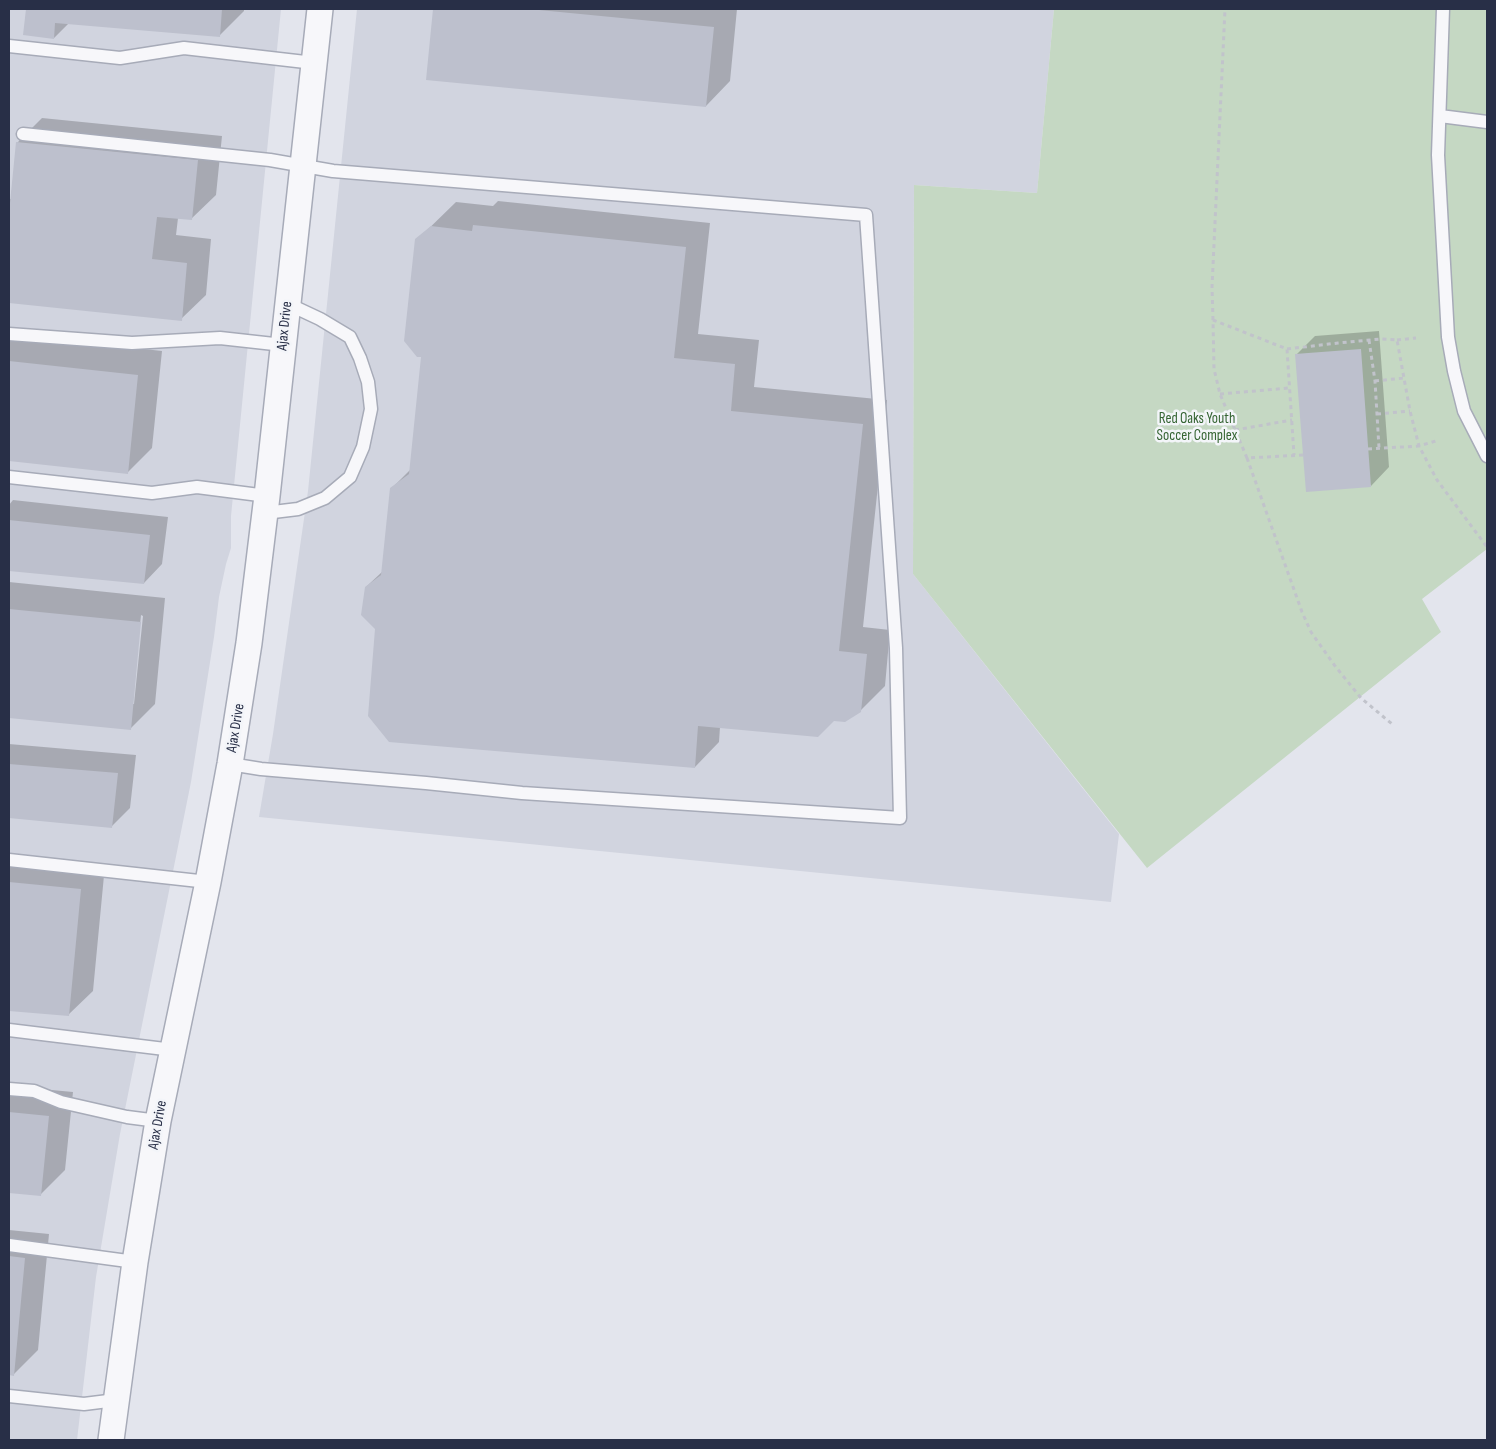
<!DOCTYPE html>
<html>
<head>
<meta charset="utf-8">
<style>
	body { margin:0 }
	#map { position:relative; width:1496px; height:1449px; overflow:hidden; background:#e3e5ed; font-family:"Sofia Sans Condensed",sans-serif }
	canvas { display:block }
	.frame { position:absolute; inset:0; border:10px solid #282f47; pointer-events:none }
</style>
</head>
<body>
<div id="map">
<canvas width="1496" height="1449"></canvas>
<div class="frame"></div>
</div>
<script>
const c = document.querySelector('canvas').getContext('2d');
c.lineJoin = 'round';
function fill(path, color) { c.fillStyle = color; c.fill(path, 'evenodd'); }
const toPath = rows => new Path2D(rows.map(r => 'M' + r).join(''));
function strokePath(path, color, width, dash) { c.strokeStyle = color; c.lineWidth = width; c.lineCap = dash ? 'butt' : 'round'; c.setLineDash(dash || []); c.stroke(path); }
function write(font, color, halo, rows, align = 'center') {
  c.font = font + ' "Sofia Sans Condensed",sans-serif'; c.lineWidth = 5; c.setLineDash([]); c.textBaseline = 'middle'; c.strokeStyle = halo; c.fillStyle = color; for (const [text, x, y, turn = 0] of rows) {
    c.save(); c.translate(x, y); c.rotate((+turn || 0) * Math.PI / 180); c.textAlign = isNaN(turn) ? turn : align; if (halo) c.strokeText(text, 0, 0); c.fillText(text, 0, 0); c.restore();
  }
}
const built = toPath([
	[9,9,281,9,231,516,231,548,226,564,219,597,214,637,191,782,120,1134,96,1277,77,1440,9,1440],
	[357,9,1054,9,1037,193,914,185,913,574,1119,834,1111,902,259,817,273,734,308,491]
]);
const green = toPath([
	[1054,9,1487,9,1487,549,1422,599,1441,632,1147,868,913,574,914,185,1037,193]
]);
const shadow = toPath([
	[27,9,244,9,244,11,219,36,69,23,54,38,25,34],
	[434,9,737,9,730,81,706,106,427,79],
	[42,118,222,136,216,195,191,219,178,218,176,235,211,239,206,295,181,319,9,302,9,199,11,199,17,143],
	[498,201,710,223,698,334,759,340,754,387,887,400,863,627,890,630,885,686,860,711,834,720,720,727,719,742,695,767,376,629,366,587,383,571,391,489,411,469,422,356,417,240,456,202,493,206],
	[1379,331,1389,467,1371,486,1296,355,1315,336],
	[9,334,162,351,152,448,127,473,9,460],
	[13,500,168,517,162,564,144,583,9,570,9,505],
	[9,582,165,598,155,704,130,729,9,717],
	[141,615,143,616,134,704,132,704],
	[9,744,136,755,130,808,112,826,9,817],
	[9,856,105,865,93,991,68,1015,9,1009],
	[9,1086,73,1092,65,1170,40,1195,9,1192],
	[9,1230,49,1234,38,1350,14,1374,9,1374]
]);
const building = toPath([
	[26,9,222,9,220,37,55,23,54,39,23,35],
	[433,9,529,9,714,27,706,107,426,80],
	[16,142,198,160,192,220,157,217,152,259,187,263,182,321,9,303,9,213],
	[473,225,686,247,674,358,735,364,731,411,863,424,839,651,867,654,861,712,845,722,834,721,818,737,698,726,695,768,389,742,368,716,375,629,361,615,365,587,381,575,390,488,409,474,421,357,417,357,404,341,415,239,431,226,472,231],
	[1361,349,1371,487,1306,492,1295,354],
	[9,361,138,375,128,474,9,461],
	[9,520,150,535,144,584,9,571],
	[9,609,141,622,131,730,9,718],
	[9,764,118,773,112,828,9,818],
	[9,882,81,889,69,1016,9,1011],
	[9,1112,49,1116,41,1196,9,1193],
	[9,1256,25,1258,14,1376,9,1375]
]);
const path = toPath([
	[1213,320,1212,287,1225,9],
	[1369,340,1375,381,1379,448],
	[1397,340,1416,338],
	[1287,349,1338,343,1381,339,1397,340,1410,411,1419,446,1439,440],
	[1375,381,1404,378],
	[1220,394,1289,388],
	[1377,414,1410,411],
	[1235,430,1292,420],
	[1368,449,1419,446,1437,480,1487,547],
	[1303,455,1247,458,1302,612,1311,632,1335,666,1361,698,1392,724],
	[1247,458,1220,394,1214,369,1213,320,1287,349,1294,455]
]);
const lane = toPath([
	[1443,9,1438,155,1448,337,1454,371,1464,411,1487,456],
	[9,46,120,58,184,48,314,63],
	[1440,116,1487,122],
	[23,134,270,160,333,171,866,215,896,648,900,818,522,793,426,783,261,769,230,764],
	[9,334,132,343,220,338,283,345],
	[9,477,152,493,197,487,267,496],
	[265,513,298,509,325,498,350,477,363,447,371,409,368,382,360,358,350,337,320,319,288,304],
	[9,860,208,882],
	[9,1030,173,1050],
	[9,1089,34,1091,61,1102,127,1117,158,1121],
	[9,1245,135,1262],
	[9,1396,84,1404,116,1400]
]);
const street = toPath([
	[111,1440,135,1262,158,1121,208,882,230,764,249,643,267,496,320,9]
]);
const streetNames = [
	["Ajax Drive",285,326,-84],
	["Ajax Drive",236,728,-81],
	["Ajax Drive",158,1125,-80]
];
const parkNames = [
	["Red Oaks Youth",1197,419],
	["Soccer Complex",1197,436]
];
fill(built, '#d1d4df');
fill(green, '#c5d8c3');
fill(shadow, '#0003');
fill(building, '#bdc0cd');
strokePath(lane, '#a7abb8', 15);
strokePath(street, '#a7abb8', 28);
strokePath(path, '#c1c3cb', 3, [4, 4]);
strokePath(lane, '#f7f7fa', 12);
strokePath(street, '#f7f7fa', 25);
write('15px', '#282f47', '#f3f5f9', streetNames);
write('15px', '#366534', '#f3f5f9', parkNames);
</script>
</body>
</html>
